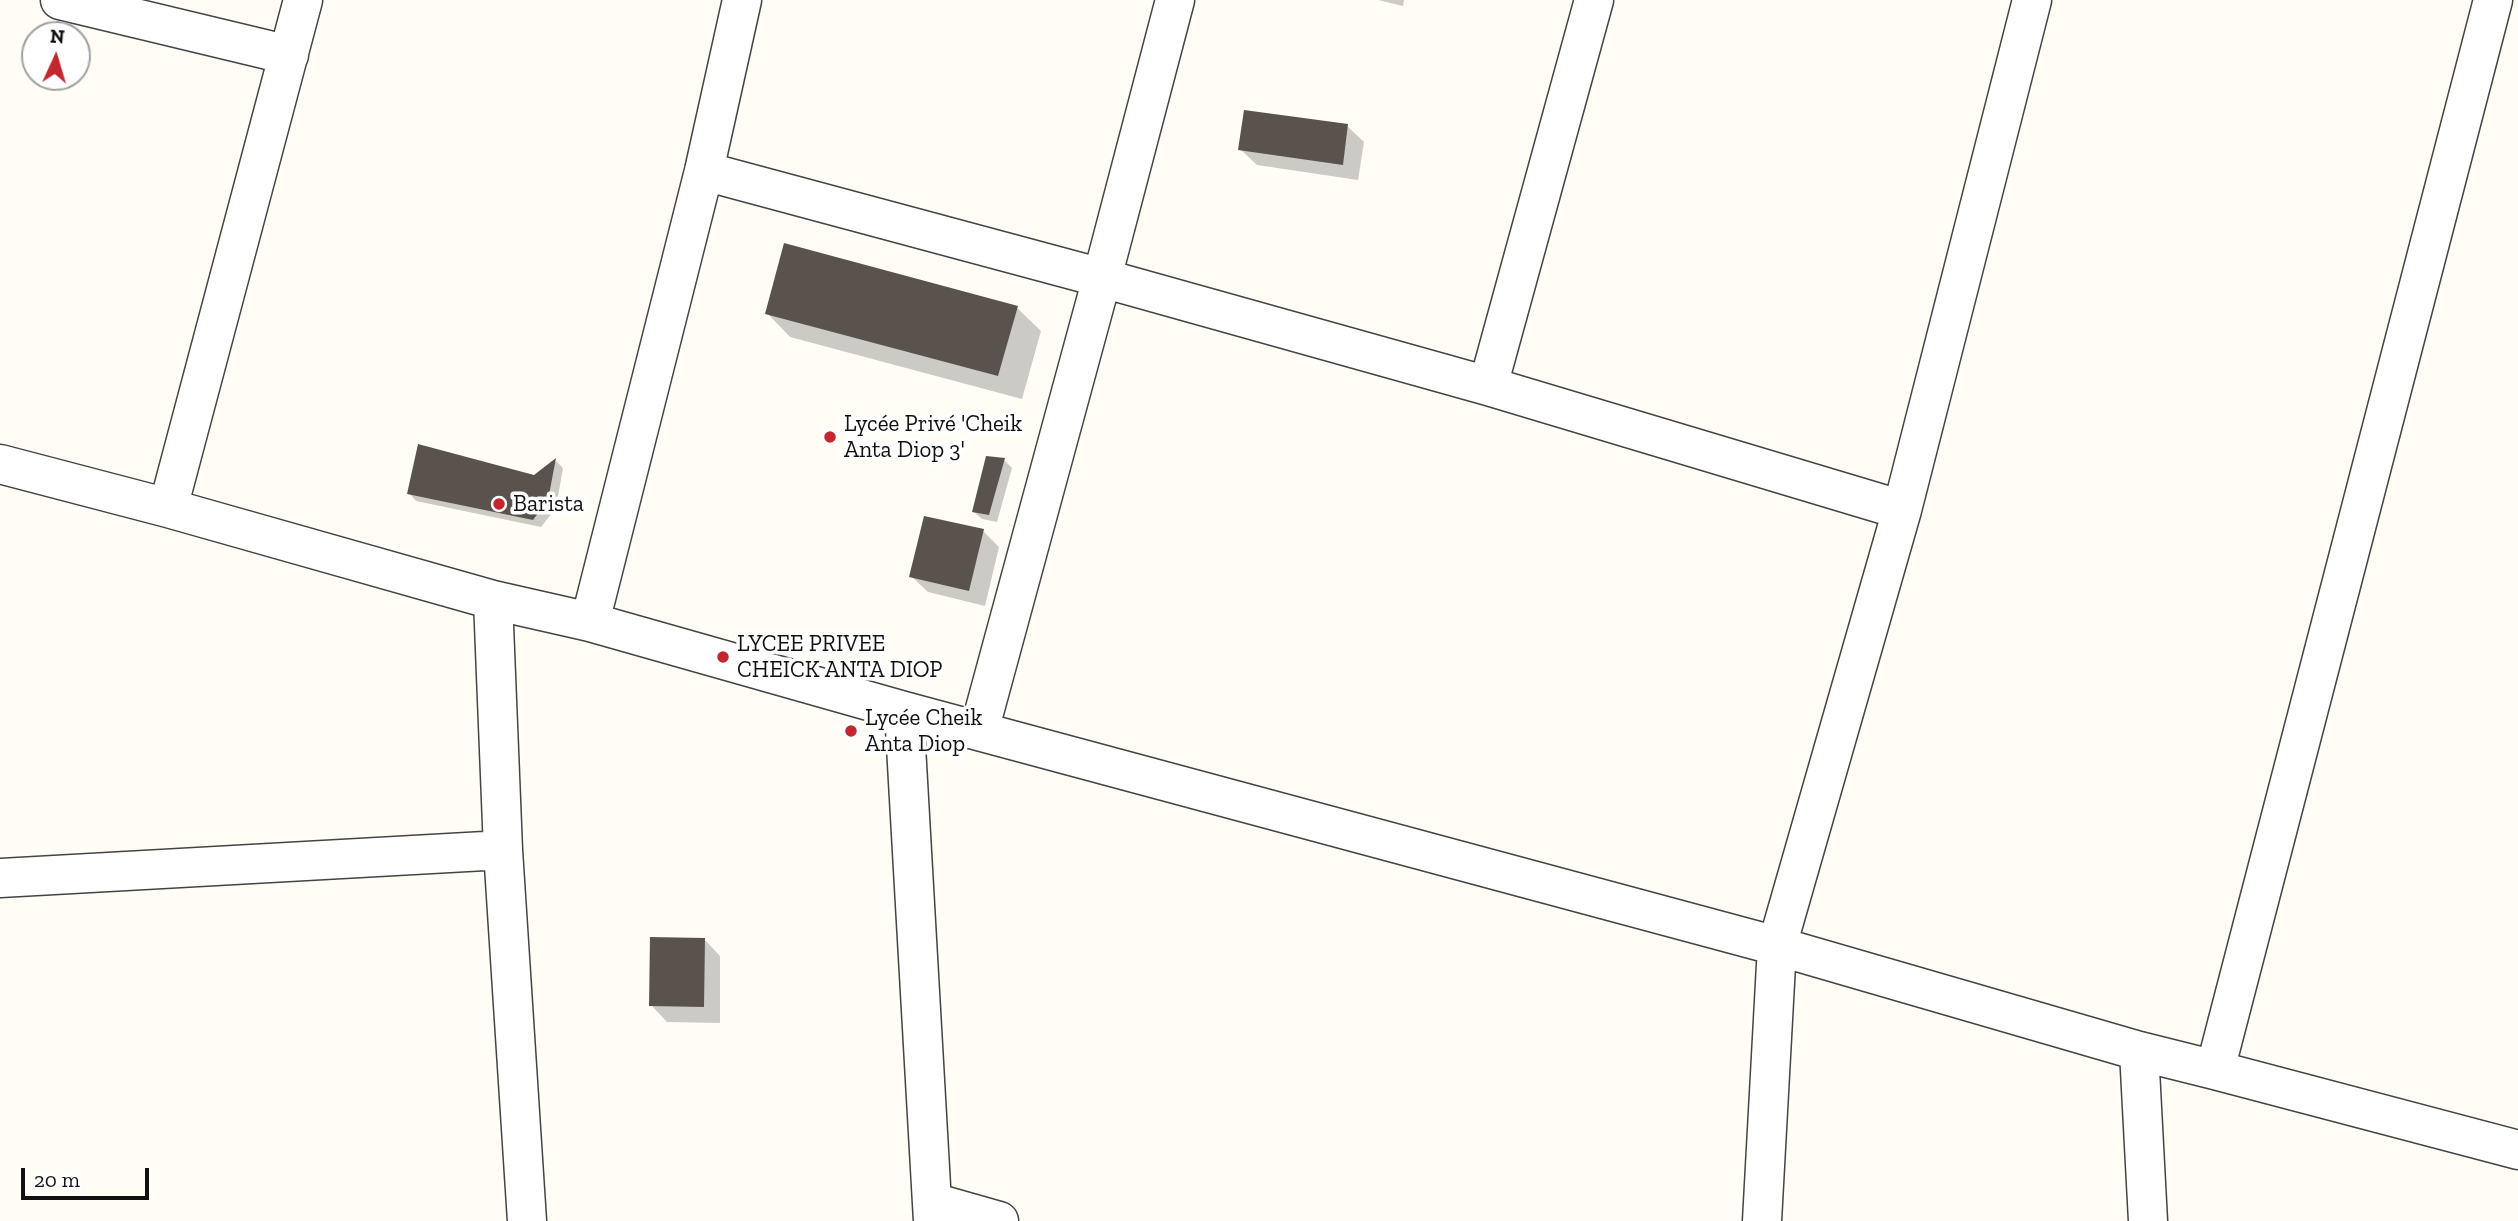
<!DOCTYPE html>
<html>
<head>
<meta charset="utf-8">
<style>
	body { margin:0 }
	#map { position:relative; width:2518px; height:1221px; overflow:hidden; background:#fffdf5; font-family:"Zilla Slab",serif }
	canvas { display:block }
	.north { position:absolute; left:21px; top:21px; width:70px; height:70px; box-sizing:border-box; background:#fff; border:2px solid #a0a0a0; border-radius:50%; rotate:4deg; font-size:19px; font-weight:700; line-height:28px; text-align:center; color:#111 }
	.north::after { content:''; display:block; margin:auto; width:24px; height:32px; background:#c4262e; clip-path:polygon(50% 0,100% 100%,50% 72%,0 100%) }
	.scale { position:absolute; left:21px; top:1168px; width:128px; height:32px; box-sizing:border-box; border:4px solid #111; border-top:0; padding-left:9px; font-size:21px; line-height:24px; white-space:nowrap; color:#111; -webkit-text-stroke:5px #fff; paint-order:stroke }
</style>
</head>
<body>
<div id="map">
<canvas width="2518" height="1221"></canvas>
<div class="north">N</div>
<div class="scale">20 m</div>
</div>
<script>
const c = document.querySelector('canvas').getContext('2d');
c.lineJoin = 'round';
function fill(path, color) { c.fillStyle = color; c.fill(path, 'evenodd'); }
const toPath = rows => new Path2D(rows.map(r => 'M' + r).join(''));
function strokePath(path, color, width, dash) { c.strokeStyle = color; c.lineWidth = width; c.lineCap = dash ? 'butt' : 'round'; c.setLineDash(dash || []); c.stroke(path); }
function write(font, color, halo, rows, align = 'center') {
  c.font = font + ' "Zilla Slab",serif'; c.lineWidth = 7; c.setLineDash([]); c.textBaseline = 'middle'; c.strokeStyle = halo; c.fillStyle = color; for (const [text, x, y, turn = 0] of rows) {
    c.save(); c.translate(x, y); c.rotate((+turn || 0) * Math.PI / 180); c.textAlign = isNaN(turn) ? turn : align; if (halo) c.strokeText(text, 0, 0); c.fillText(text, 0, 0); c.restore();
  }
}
const shadow = toPath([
	[1378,0,1404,0,1403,6],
	[1347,126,1364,142,1358,180,1257,165,1240,149],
	[1017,308,1041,331,1022,399,790,337,767,313],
	[1004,460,1012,468,997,522,982,519,974,512],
	[556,461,563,468,556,508,541,527,416,501,409,493,534,477],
	[983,531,999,547,985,606,928,592,911,576],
	[704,939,720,956,720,1023,667,1022,651,1005]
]);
const building = toPath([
	[1244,110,1348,124,1343,165,1238,150],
	[784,243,1018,306,998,376,765,314],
	[418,444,534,475,556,458,548,500,533,520,407,494],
	[986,456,1005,458,989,515,972,512],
	[924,516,984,529,969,591,909,577],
	[650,937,705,938,704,1007,649,1006]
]);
const minor = toPath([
	[60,0,289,55],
	[704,171,1102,278,1488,386,1902,510],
	[1488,386,1594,0],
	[0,464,168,508,493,600,590,622,904,711,1777,946,2139,1051,2215,1070,2518,1150],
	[168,508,303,0],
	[493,600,503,850,527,1221],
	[590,622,704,171,742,0],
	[904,711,933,1221],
	[979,731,1102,278,1175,0],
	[0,878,503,850],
	[2139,1051,2148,1221],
	[2215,1070,2493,0],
	[932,1202,999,1221],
	[1762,1221,1777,946,1902,510,2032,0]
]);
const markers = [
	[830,437,7,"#c4262e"],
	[499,504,7,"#c4262e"],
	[723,657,7,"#c4262e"],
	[851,731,7,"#c4262e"]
];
const poiNames = [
	["Lycée Privé 'Cheik",844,424],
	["Anta Diop 3'",844,450],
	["Barista",513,504],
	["LYCEE PRIVEE",737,644],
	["CHEICK ANTA DIOP",737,670],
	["Lycée Cheik",865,718],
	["Anta Diop",865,744]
];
fill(shadow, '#0003');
fill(building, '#5a524d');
strokePath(minor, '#444', 41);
strokePath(minor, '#fff', 38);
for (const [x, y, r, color] of markers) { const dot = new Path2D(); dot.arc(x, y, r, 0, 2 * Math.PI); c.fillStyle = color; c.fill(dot); strokePath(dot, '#fff', 2.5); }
write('23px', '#111', '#fff', poiNames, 'left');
</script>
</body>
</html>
